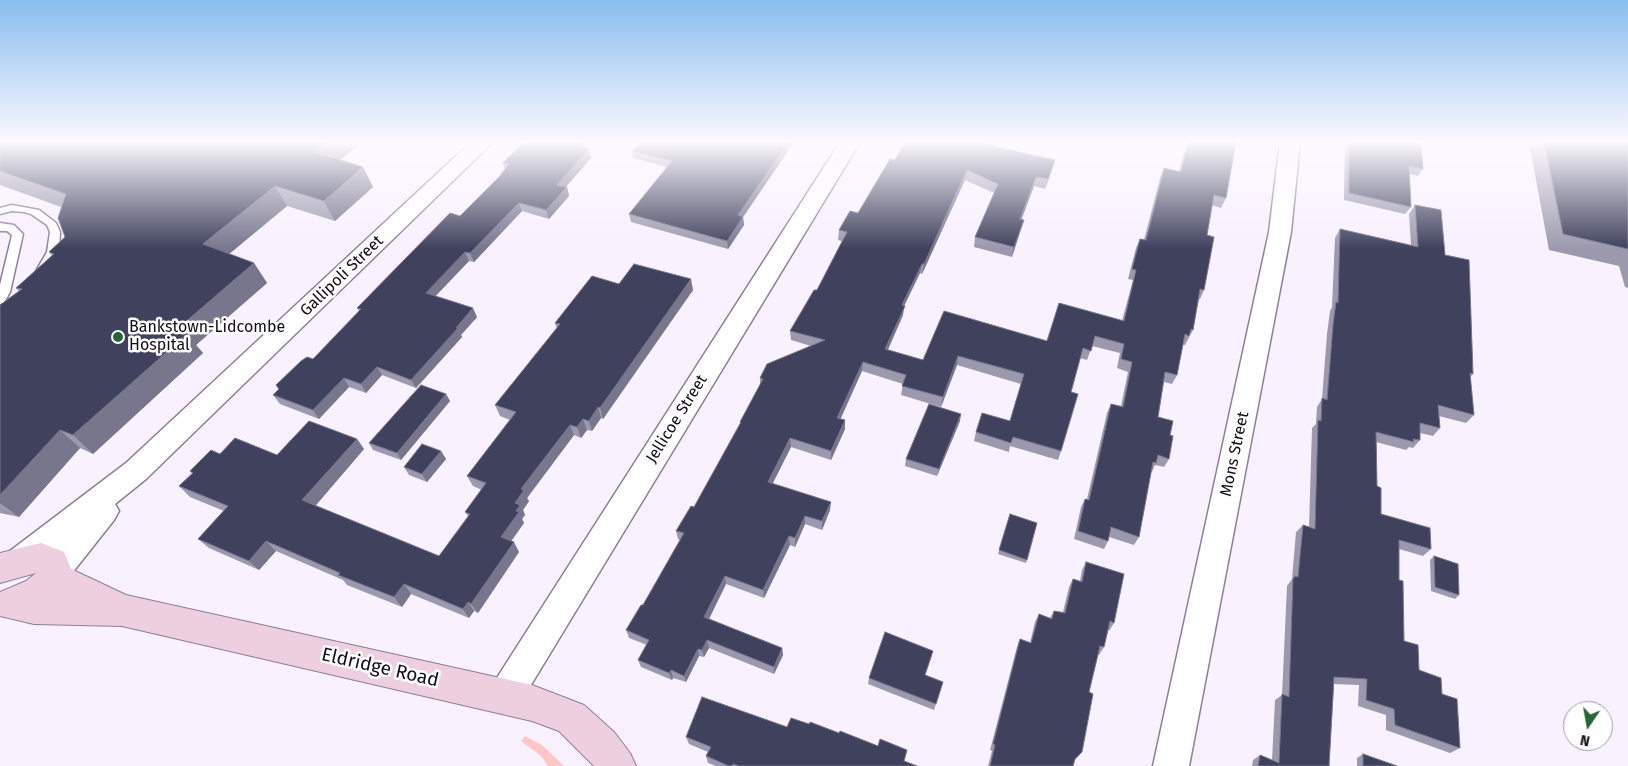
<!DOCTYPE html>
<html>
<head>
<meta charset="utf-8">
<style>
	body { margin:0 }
	#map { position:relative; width:1628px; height:766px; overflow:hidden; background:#f9f1fe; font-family:"Fira Sans",sans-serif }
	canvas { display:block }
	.north { position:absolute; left:1563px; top:701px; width:50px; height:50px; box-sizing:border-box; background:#fff; border:1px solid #a19ea2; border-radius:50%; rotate:192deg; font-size:14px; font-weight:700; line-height:20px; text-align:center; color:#130c16 }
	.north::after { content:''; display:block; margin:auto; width:18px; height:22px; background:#226733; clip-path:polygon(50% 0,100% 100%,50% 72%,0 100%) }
</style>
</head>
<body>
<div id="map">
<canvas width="1628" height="766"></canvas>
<div class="north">N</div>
</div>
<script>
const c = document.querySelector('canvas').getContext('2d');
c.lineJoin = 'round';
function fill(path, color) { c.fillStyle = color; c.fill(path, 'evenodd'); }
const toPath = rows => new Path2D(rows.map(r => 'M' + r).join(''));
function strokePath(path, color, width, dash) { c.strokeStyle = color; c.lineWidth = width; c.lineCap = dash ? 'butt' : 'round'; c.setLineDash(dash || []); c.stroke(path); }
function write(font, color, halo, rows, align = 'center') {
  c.font = font + ' "Fira Sans",sans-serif'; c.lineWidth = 5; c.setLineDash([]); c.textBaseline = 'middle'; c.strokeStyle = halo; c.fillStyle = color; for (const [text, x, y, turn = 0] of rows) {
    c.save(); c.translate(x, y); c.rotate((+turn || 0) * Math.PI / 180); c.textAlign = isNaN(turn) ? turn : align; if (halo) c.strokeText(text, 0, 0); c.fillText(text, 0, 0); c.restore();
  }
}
const green = toPath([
	[525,736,542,745,564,766,548,766,541,756,521,741]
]);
const lane = toPath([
	[12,205,39,210,56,223,60,232,59,252,46,274,38,274,36,271,47,252,50,232,47,225,31,214,24,212,12,211,0,214,0,208,12,205],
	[0,223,14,225,23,234,10,292,4,303,0,304,0,285,12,235,7,231,0,231,0,223]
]);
const street = toPath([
	[471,142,493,142,146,479,115,504,119,511,114,520,65,582,54,586,43,582,39,572,44,561,32,571,21,575,10,571,6,561,10,551,126,463,471,142],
	[840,142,860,142,517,708,505,713,493,708,488,696,493,684,840,142],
	[1280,142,1300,142,1291,232,1189,766,1153,766,1269,232,1280,142]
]);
const secondary = toPath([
	[41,543,64,552,71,569,126,595,532,685,584,705,614,732,630,753,636,766,594,766,559,731,532,721,122,626,34,624,0,616,0,592,26,581,36,573,0,583,0,553,41,543]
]);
const wall = toPath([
	[0,142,362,142,340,160,363,167,373,187,335,221,287,206,229,254,254,263,267,283,196,345,203,353,93,454,80,448,19,517,0,513,0,305,19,291,16,288,52,255,49,252,65,237,61,207,0,185],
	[524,142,591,142,585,148,591,158,566,187,567,187,569,196,549,219,522,211,474,262,469,261,435,296,477,317,461,335,462,337,416,388,382,375,366,393,349,387,319,419,280,404,273,395,313,359,359,311,357,308,460,216,499,177,505,170,503,163],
	[639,142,794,142,743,217,744,225,728,249,631,222,629,214,667,167,633,158,632,151],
	[905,142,986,142,985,145,1052,170,1045,189,1034,186,1021,219,1021,229,1012,257,974,247,975,237,994,193,965,180,922,274,920,273,904,306,903,315,888,350,923,360,1047,341,1122,321,1133,280,1128,279,1136,248,1140,239,1144,240,1160,178,1164,168,1179,172,1187,142,1236,142,1226,198,1221,208,1212,205,1207,235,1204,290,1200,299,1199,299,1193,330,1185,345,1183,345,1177,375,1172,384,1164,382,1158,417,1170,435,1169,459,1164,467,1155,465,1152,472,1151,472,1139,537,1134,545,1109,537,1108,541,1104,549,1074,539,1081,507,1085,499,1087,499,1107,413,1111,404,1121,406,1128,372,1117,368,1120,353,1092,346,1087,360,1080,358,1071,392,1061,451,1058,460,1010,446,1009,452,974,441,976,432,1010,421,1021,384,957,365,941,407,901,395,903,384,862,371,840,419,845,420,845,429,831,460,791,447,772,483,830,510,822,530,805,524,795,547,790,545,764,598,726,584,709,619,782,648,783,655,774,674,709,648,704,657,699,656,686,682,673,678,672,680,641,667,638,660,647,645,629,638,626,630,643,605,680,540,678,539,676,531,694,507,740,425,740,422,760,385,760,378,811,346,791,340,790,331,817,290,842,241,838,240,839,230,858,213,895,160],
	[1345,142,1421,142,1423,169,1418,176,1409,174,1411,207,1405,214,1344,200],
	[1529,142,1628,142,1628,288,1625,287,1619,266,1549,250],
	[1415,205,1445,255,1473,374,1470,377,1474,415,1466,423,1439,416,1440,428,1433,436,1420,433,1420,440,1413,448,1409,447,1406,450,1376,442,1377,486,1381,514,1431,549,1423,556,1399,549,1399,580,1404,641,1419,670,1442,694,1460,748,1450,753,1386,730,1386,715,1358,706,1359,685,1334,684,1329,766,1252,766,1253,760,1260,755,1272,760,1275,700,1282,695,1287,586,1292,579,1296,532,1303,525,1309,527,1312,428,1316,424,1317,407,1322,399,1327,334,1330,311,1332,307,1335,238,1340,229,1411,245,1409,214],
	[619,284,693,290,603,419,601,418,592,431,587,430,581,438,574,435,527,498,529,501,523,510,525,515,522,519,524,523,511,541,519,552,478,613,474,611,469,618,411,594,402,607,347,585,343,580,276,551,259,570,209,548,198,539,224,511,190,497,179,486,192,473,190,471,220,454,277,455,357,439,364,449,315,506,439,556,468,516,465,512,482,490,473,486,467,476,510,420,500,416,495,405,557,329,555,323],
	[446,394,450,401,401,460,373,450,369,443],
	[960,421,937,476,905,466,906,459],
	[441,451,446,459,427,482,409,475,404,467],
	[1010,514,1027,560,1026,563,998,554],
	[1434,556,1459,595,1455,599,1431,591,1430,560],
	[1086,562,1114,623,1109,631,1108,630,1104,647,1099,655,1098,655,1089,692,1082,752,1074,761,1073,766,988,766,992,751,990,750,1017,647,1020,639,1030,643,1035,622,1039,614,1050,618,1054,611,1063,612,1069,587,1073,579,1080,581,1082,570],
	[926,675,943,682,934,710,868,684,869,678],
	[787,727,904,761,917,766,716,766,708,763,706,756,708,752,689,744,686,737],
	[1363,754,1397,766,1357,766,1357,758]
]);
const shadedWall = toPath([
	[328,142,362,142,325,172,314,152],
	[581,142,591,142,579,155,577,146],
	[789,142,794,142,739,223,738,215],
	[589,149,591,158,560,193,557,185],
	[1055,160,1052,170,1045,189,1048,179],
	[363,167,373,187,335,221,324,201],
	[967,170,965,180,922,274,924,264],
	[1036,177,1034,186,1018,229,1020,219],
	[275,186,287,206,217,264,203,244],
	[567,187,569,196,549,219,546,210],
	[519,203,522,211,474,262,470,253],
	[743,217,744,225,728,249,727,241],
	[1024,220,1021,229,1012,257,1014,247],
	[465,252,469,261,430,302,426,293],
	[254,263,267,283,196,345,203,353,93,454,73,435,176,330],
	[922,264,920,273,904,306,903,315,884,358,885,349,902,305],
	[691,279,693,290,603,419,600,408],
	[473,308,477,317,461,335,462,337,416,388,411,380],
	[958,356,957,365,941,407,943,397],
	[863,362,862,371,837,427,837,418],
	[377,367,382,375,366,393,361,384],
	[344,378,349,387,319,419,313,410],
	[446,394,450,401,401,460,397,453],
	[598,407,601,418,592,431,589,421],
	[961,414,960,421,937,476,939,469],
	[583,419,587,430,581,438,577,427],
	[845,420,845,429,831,460,831,451],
	[570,425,574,435,527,498,529,501,523,510,525,515,522,519,524,523,507,547,501,537,516,511,515,503,521,489],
	[60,430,80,448,19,517,0,503,0,495],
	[790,438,791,447,769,491,768,482],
	[357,439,364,449,311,511,302,500],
	[441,451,446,459,427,482,422,474],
	[831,502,830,510,822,530,822,521],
	[805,516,805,524,795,547,795,538],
	[789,536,790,545,764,598,763,590],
	[266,541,276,551,259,570,249,561],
	[514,542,519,552,478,613,471,604],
	[725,576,726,584,706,625,704,617],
	[404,584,411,594,402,607,394,597],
	[468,602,474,611,469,618,463,609],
	[707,640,709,648,704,657,702,650],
	[782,648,783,655,774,674,774,667],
	[698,649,699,656,686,682,684,676],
	[671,670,673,678,672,680,669,673]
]);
const building = toPath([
	[0,142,328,142,314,152,363,167,324,201,275,186,203,244,254,263,176,330,187,334,73,435,60,430,0,495,0,305,22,289,16,288,54,254,49,252,65,237,58,218,66,194,0,171,0,142],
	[524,142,581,142,577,146,589,149,557,185,567,187,546,210,519,203,470,253,465,252,426,293,473,308,456,328,458,328,411,380,377,367,361,384,344,378,313,410,273,395,279,389,276,385,301,361,307,357,313,359,361,309,357,308,450,213,460,216,499,177,509,164,503,163,524,142],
	[639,142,789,142,738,215,743,217,727,241,629,214,672,161,632,151,639,142],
	[905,142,984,142,983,144,1055,160,1048,179,1036,177,1020,219,1024,220,1014,247,975,237,998,184,967,170,924,264,922,264,902,305,905,306,885,349,923,360,944,311,1047,341,1059,303,1124,321,1136,270,1132,269,1140,239,1146,240,1164,168,1181,172,1188,142,1236,142,1226,198,1214,195,1207,235,1214,237,1204,290,1200,289,1193,330,1191,329,1189,336,1185,334,1177,375,1165,372,1158,417,1173,421,1170,435,1173,436,1169,459,1158,455,1156,463,1153,462,1139,537,1111,527,1108,541,1078,531,1085,499,1089,500,1111,404,1123,407,1132,362,1121,359,1124,344,1095,336,1091,351,1083,348,1071,392,1078,394,1061,451,1013,437,1011,443,976,432,982,413,1010,421,1024,374,958,356,943,397,902,386,906,375,863,362,837,418,845,420,831,451,790,438,768,482,831,502,822,521,805,516,795,538,789,536,763,590,725,576,704,617,782,648,774,667,707,640,702,650,698,649,684,676,671,670,669,673,638,660,649,640,626,630,641,605,643,605,684,533,676,531,691,506,694,507,741,422,740,422,763,379,760,378,767,364,825,340,790,331,814,290,817,290,847,232,839,230,850,211,858,213,890,159,895,160,905,142],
	[1349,142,1421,142,1423,169,1409,166,1411,207,1349,193,1349,142],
	[1544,142,1628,142,1628,249,1563,234,1544,142],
	[1415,205,1441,210,1445,255,1469,260,1473,374,1470,373,1474,415,1438,405,1440,428,1420,423,1420,440,1413,439,1414,442,1376,432,1377,486,1381,488,1381,514,1430,528,1431,549,1399,540,1399,580,1403,581,1404,641,1418,645,1419,670,1441,678,1442,694,1457,699,1460,748,1395,725,1394,709,1366,700,1367,679,1334,677,1329,766,1258,766,1260,755,1279,763,1282,694,1289,697,1293,579,1295,576,1298,577,1303,525,1315,529,1318,420,1321,421,1322,398,1327,400,1333,325,1336,302,1338,303,1340,229,1418,247,1415,205],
	[634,264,691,279,600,408,598,407,589,421,583,419,577,427,570,425,521,489,524,490,515,503,520,505,516,511,519,512,501,537,514,542,471,604,468,602,463,609,404,584,394,597,338,575,340,573,266,541,249,561,198,539,228,506,179,486,193,473,190,471,211,450,220,454,235,438,277,455,309,421,357,439,302,500,439,556,470,514,465,512,486,483,467,476,516,412,495,405,560,324,555,323,592,276,619,284,634,264],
	[421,385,446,394,397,453,369,443,421,385],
	[929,404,961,414,939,469,906,459,929,404],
	[422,444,441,451,422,474,404,467,422,444],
	[1010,514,1037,523,1027,560,999,550,1010,514],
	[1434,556,1458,564,1459,595,1435,587,1434,556],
	[1086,562,1124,574,1114,623,1110,621,1104,647,1100,646,1089,692,1093,694,1082,752,1075,759,1073,766,990,766,995,745,993,744,1020,639,1031,643,1039,614,1052,619,1054,611,1065,613,1073,579,1082,582,1086,562],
	[885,632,933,651,925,675,943,682,936,704,869,678,885,632],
	[702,697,787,727,791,718,809,724,810,722,839,733,840,731,878,746,880,739,907,750,904,761,917,766,739,766,733,764,732,766,729,766,706,756,711,747,686,737,702,697],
	[1363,754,1397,766,1363,766,1363,754]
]);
const markers = [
	[118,337,6,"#226733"]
];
const streetNames = [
	["Gallipoli Street",342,276,-44],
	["Jellicoe Street",677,419,-58],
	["Mons Street",1235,454,-78]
];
const poiNames = [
	["Bankstown-Lidcombe",129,328],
	["Hospital",129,346]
];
const nearStreetnames = [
	["Eldridge Road",380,668,13]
];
fill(green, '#fec7c6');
strokePath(lane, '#8f7d99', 3);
strokePath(street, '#8f7d99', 3);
strokePath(secondary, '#8f7d99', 2);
fill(lane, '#fff');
fill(street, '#fff');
fill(secondary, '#edcfe0');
fill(wall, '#9c99ae');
fill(shadedWall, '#77768d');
fill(building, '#3f415d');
strokePath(building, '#77768d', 1);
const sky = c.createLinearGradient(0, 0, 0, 249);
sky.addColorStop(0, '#89bdee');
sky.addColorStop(0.57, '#fcf9ff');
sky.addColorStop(1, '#fcf9ff00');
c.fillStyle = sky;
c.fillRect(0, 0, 1628, 249);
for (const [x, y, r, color] of markers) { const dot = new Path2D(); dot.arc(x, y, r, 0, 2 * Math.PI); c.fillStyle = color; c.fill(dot); strokePath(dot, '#fff', 2); }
write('16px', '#130c16', '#fff', streetNames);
write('16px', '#130c16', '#fff', poiNames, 'left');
write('19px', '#130c16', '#fff', nearStreetnames);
</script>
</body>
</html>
